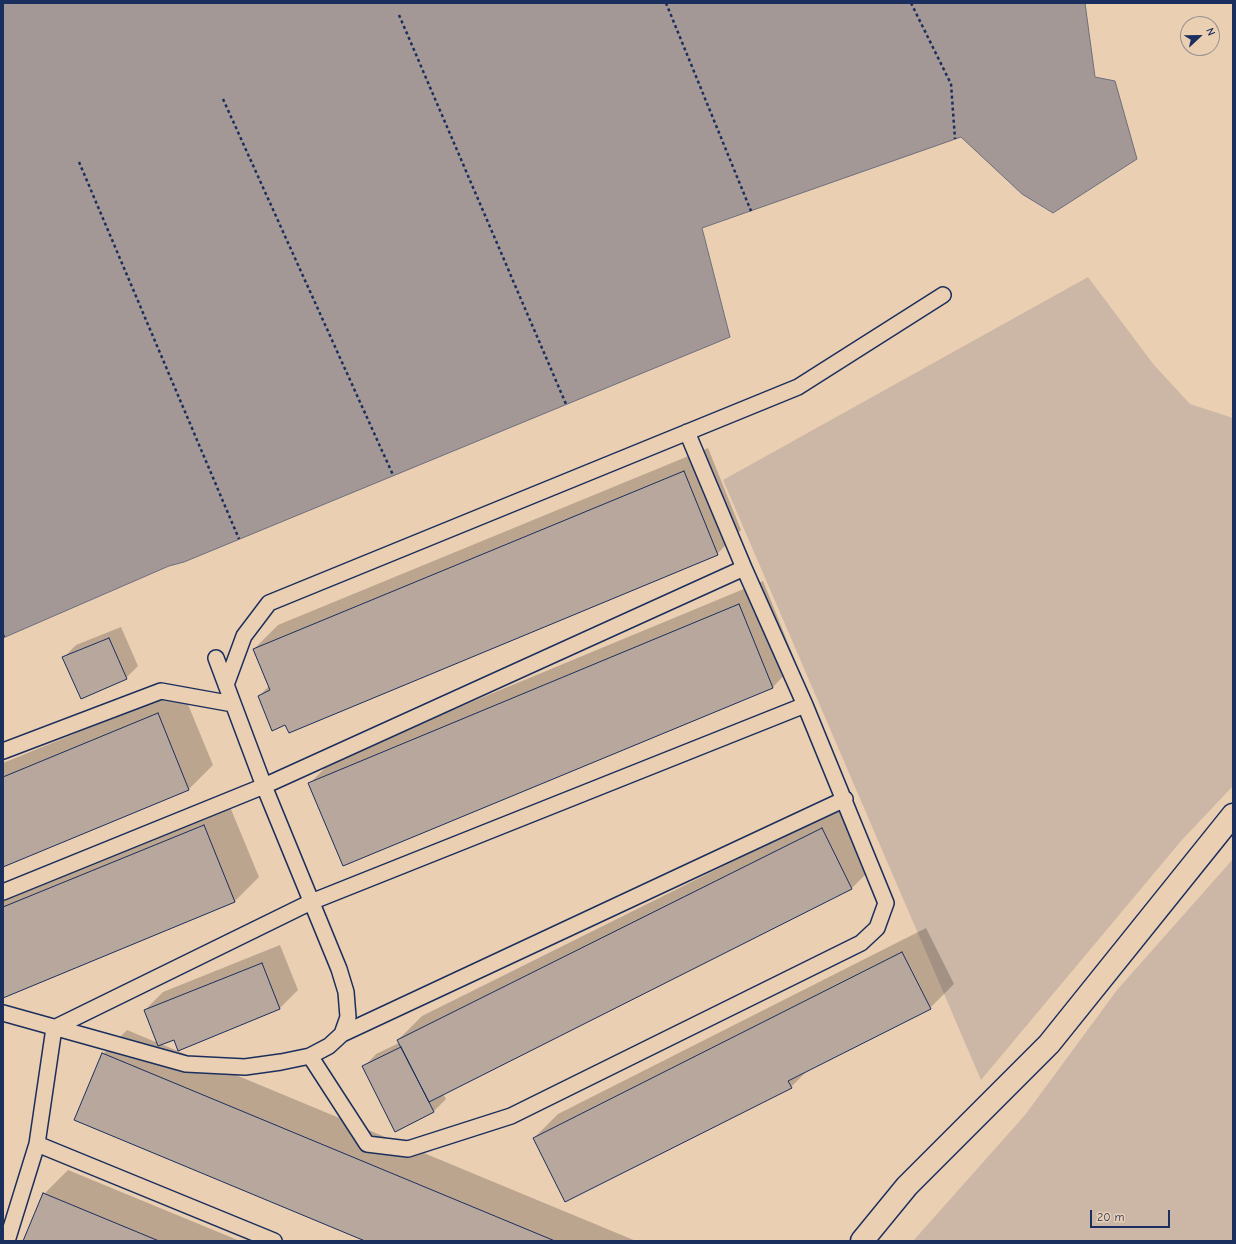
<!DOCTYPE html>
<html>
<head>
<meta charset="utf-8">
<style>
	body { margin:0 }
	#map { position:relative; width:1236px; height:1244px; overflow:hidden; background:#eacfb2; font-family:"Comic Neue",sans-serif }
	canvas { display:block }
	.frame { position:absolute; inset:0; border:4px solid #1b2f5e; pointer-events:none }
	.north { position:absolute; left:1180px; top:16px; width:40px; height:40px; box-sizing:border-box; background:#eacfb2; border:1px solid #978f90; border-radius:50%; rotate:68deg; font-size:11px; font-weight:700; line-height:16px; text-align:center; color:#1b2f5e }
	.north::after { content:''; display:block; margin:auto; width:14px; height:18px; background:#1b2f5e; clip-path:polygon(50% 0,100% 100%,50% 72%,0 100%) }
	.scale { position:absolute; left:1090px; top:1210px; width:80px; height:18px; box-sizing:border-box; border:2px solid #1b2f5e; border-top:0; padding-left:5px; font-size:12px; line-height:14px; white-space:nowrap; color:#1b2f5e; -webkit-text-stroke:3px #eacfb2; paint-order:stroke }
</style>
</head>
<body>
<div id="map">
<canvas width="1236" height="1244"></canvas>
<div class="frame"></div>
<div class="north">N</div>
<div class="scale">20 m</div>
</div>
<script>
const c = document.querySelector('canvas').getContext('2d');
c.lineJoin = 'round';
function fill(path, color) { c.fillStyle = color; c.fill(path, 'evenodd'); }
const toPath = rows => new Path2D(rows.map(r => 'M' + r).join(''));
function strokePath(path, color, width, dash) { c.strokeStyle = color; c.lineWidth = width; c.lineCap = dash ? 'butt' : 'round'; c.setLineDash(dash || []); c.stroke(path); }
const green = toPath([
	[1088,277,1154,365,1190,404,1233,418,1233,786,1181,841,981,1080,723,480],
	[1233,859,1233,1241,913,1241,1025,1115,1117,990]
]);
const water = toPath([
	[3,3,1085,3,1095,77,1115,81,1137,159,1053,213,1022,194,961,137,702,228,730,337,184,562,169,566,3,638,3,3]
]);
const shadow = toPath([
	[708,448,741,530,717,554,286,724,259,696,269,686,254,649,278,625],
	[763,581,796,663,773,687,310,783,334,759],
	[121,627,138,666,126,678,64,657,76,645],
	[182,690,213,765,189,789,3,866,3,763],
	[228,802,259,877,235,901,3,996,3,894],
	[846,805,875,865,851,889,443,1094,446,1099,434,1111,396,1130,364,1067,376,1054,399,1043,398,1040,422,1016],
	[926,928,954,984,930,1008,809,1069,791,1087,534,1138,558,1114],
	[280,945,298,990,280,1008,179,1050,174,1039,161,1044,636,1241,367,1241,103,1054,127,1030,158,1043,145,1010,163,992],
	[68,1170,240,1241,24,1241,44,1194]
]);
const building = toPath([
	[684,471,718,555,289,733,285,725,272,731,258,696,270,690,253,649,684,471],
	[739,604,773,688,343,866,308,783,739,604],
	[109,638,127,679,81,699,62,657,109,638],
	[158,713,189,790,3,867,3,777,158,713],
	[204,825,235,902,3,998,3,907,204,825],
	[822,828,852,889,429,1102,397,1040,822,828],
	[902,952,931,1009,788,1081,792,1088,565,1202,533,1138,902,952],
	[262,963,280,1009,178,1051,174,1040,158,1046,144,1010,262,963],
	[401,1047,434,1112,395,1132,362,1066,401,1047],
	[102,1053,555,1241,365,1241,74,1120,102,1053],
	[43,1193,159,1241,23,1241,43,1193]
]);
const path = toPath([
	[666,3,751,211],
	[911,3,951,84,955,139],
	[399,15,566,404],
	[223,99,393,475],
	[79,162,239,539],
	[3,635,4,637]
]);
const service = toPath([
	[216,658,264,786,339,969,346,992,348,1017,342,1034],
	[226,685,244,636,269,603,798,387,943,295],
	[3,751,161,691,233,704],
	[3,892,264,786,744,568],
	[3,1013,186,1064,245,1067,281,1062,310,1056,329,1046,342,1034,845,799],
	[310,1056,367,1144,408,1149,511,1116,861,943,877,928,886,903,805,705,744,568,687,432],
	[37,1144,274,1241],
	[7,1241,37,1144,54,1028,311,902,805,705]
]);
const minor = toPath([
	[862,1241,907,1186,1049,1044,1233,815]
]);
fill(green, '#ccb7a6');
fill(water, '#a39895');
strokePath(water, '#6d6e7f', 1);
fill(shadow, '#0003');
fill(building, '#b7a79d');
strokePath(building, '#1b2f5e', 1);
strokePath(service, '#1b2f5e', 18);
strokePath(minor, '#1b2f5e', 25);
strokePath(path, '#1b2f5e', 2.5, [3, 3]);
strokePath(service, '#eacfb2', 15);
strokePath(minor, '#eacfb2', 22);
</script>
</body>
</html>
